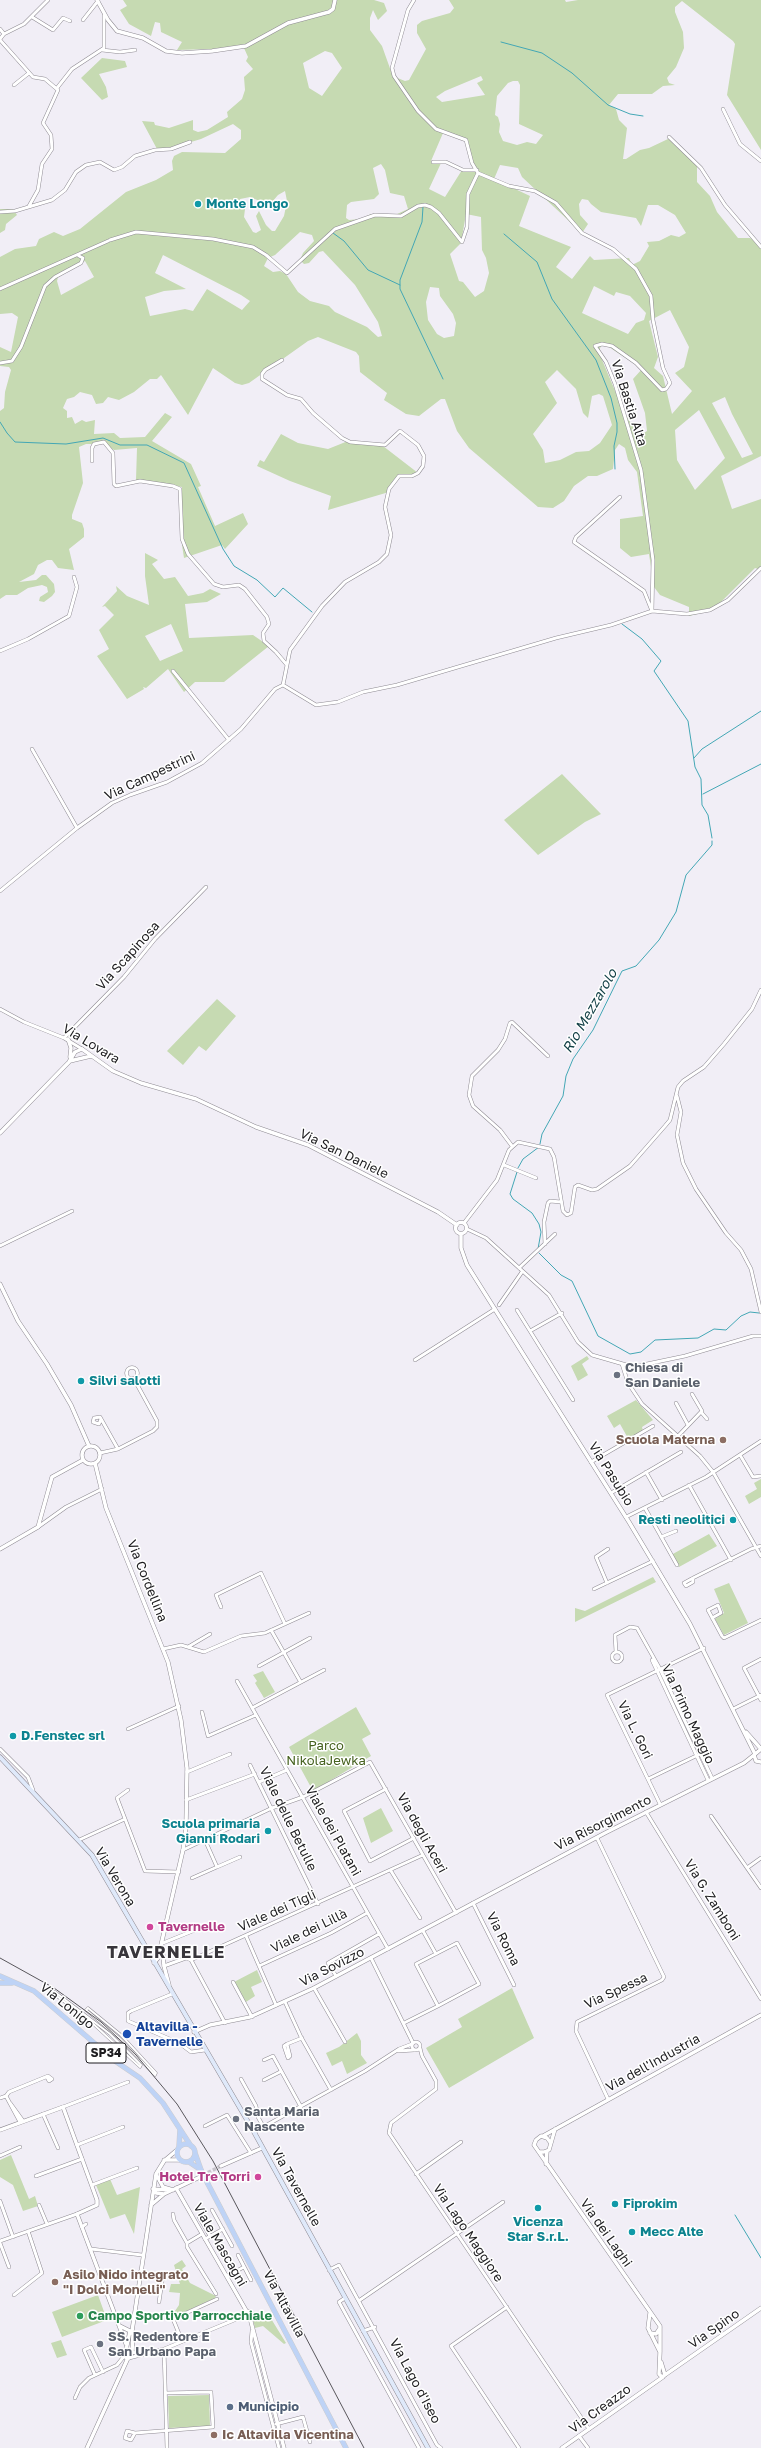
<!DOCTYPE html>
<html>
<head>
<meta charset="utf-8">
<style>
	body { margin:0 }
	canvas { display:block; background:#f1eef6 }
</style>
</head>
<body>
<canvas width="761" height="2448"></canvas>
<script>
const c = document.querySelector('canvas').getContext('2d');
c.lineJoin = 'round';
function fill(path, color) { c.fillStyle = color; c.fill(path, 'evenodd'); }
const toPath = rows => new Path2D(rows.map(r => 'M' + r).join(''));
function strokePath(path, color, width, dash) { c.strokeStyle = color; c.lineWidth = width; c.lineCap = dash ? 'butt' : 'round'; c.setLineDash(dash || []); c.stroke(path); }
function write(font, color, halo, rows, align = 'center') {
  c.font = font + ' "Golos Text",sans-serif'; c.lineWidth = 3; c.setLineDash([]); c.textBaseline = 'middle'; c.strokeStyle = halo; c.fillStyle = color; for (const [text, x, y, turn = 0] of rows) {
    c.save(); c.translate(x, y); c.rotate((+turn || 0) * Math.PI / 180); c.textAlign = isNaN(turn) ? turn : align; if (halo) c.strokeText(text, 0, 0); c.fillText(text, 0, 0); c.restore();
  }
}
const green = toPath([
	[123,0,374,0,384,3,387,11,378,20,373,10,370,18,370,30,382,46,392,74,401,88,404,89,395,77,405,81,409,80,426,49,417,33,417,25,422,21,450,13,454,8,449,0,565,0,566,2,578,0,761,0,761,150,727,95,735,44,733,41,682,1,675,7,675,12,683,32,684,48,676,67,667,78,669,83,675,85,663,86,652,94,618,94,609,105,616,109,619,120,627,128,623,159,626,159,640,150,649,148,668,139,674,141,697,166,697,182,710,196,717,212,734,233,738,238,750,238,761,245,761,456,721,476,732,509,761,499,761,570,755,568,713,610,689,616,689,607,660,595,654,587,649,554,631,557,620,548,620,519,643,516,637,472,628,460,625,448,619,444,615,450,613,469,597,476,588,476,574,486,564,501,553,508,538,507,469,448,457,431,445,399,441,399,419,416,406,414,384,400,387,393,360,372,359,356,356,352,318,337,308,341,249,383,242,385,235,383,213,368,188,415,161,375,157,379,150,379,134,392,119,400,108,397,103,403,96,404,92,395,80,392,74,397,67,399,63,408,67,411,67,418,72,417,75,424,82,420,86,422,95,420,94,434,114,433,120,438,145,437,165,413,172,417,152,441,191,464,201,486,198,487,215,526,243,513,248,524,225,549,222,545,184,558,182,545,182,487,136,480,137,448,114,450,102,442,92,444,92,446,92,444,86,444,79,447,83,483,72,515,72,519,82,523,84,529,84,537,69,549,74,570,58,568,52,560,47,560,38,565,34,574,19,582,36,580,42,575,46,575,54,584,55,592,52,596,44,602,39,601,40,597,48,592,47,587,42,585,28,588,17,595,6,595,0,599,0,411,4,408,5,392,11,370,9,367,0,366,0,347,11,352,18,317,12,313,0,314,0,257,15,249,36,246,39,239,54,232,63,236,80,229,126,192,156,180,173,170,172,161,174,156,182,152,225,153,241,139,241,130,233,124,201,139,171,148,157,149,142,121,154,122,155,125,169,128,193,120,193,130,198,132,207,130,228,117,227,112,242,99,245,90,244,77,253,69,246,61,248,57,244,48,177,50,182,42,161,32,160,23,155,22,151,36,129,24,120,10,127,6],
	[325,51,332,53,342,68,322,96,309,88,303,63],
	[481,76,483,80,477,83,485,95,442,102,436,97,445,91],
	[513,81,518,81,520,85,519,124,543,135,536,144,527,142,517,145,503,141,499,132,500,124,498,117,495,115,497,96,508,83],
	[443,133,468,140,474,171,462,170,445,197,429,189,441,163,431,161],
	[381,164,385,170,390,193,404,196,408,209,395,215,371,214,361,219,349,220,346,218,347,205,351,202,374,199,379,194,373,168],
	[500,165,518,168,522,177,569,221,581,234,580,236,588,224,580,215,579,204,582,199,588,200,591,204,601,212,636,218,641,226,648,205,658,205,675,215,686,233,679,237,671,235,659,241,647,242,649,246,640,261,632,265,629,258,594,260,590,256,572,279,556,267,571,247,519,226,530,196,494,179],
	[285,191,287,201,284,216,275,231,272,231,266,225,259,211,256,216,261,230,256,233,253,232,244,217,245,209,238,204,240,199,250,197,267,204,272,202,278,195],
	[466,214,481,217,482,250,486,258,489,273,484,291,475,297,463,282,459,281,450,254,461,243],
	[300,232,312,235,314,241,303,253,300,260,304,264,309,263,319,252,323,251,355,285,378,322,382,336,378,337,367,327,335,312,329,306,310,301,298,292,286,274,280,271,273,272,264,266,268,258,275,255],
	[163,255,241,295,250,301,242,310,207,289,193,311,185,309,150,316,145,297,164,291,186,289,155,273],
	[85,261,94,277,61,295,57,281,59,274],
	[594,286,614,296,616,292,630,296,646,313,644,320,636,323,628,334,582,313],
	[430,287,439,288,440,296,453,314,456,323,454,336,444,338,437,334,428,320,426,302],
	[670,310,689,347,684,367,675,373,692,391,672,414,663,376,654,368,658,357,649,321],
	[603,343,642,369,633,379,645,413,647,431,644,433,637,433,624,412,600,355,600,348],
	[557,370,576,389,583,413,588,418,592,396,599,394,603,396,612,425,600,443,589,451,576,452,560,460,545,463,543,450,533,434,557,403,545,382],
	[725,397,732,414,753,454,742,458,712,403],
	[699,410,725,458,695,490,677,460,675,430],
	[102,58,125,61,127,67,99,74,106,87,108,97,102,100,81,78],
	[0,209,13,209,17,215,6,224,5,230,0,233],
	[281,434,298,443,328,449,348,441,383,446,418,473,395,478,389,492,328,510,331,496,290,481,257,466,260,460,264,462],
	[145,553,158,560,152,564,164,579,175,577,188,596,203,593,210,589,221,594,207,602,185,604,189,638,253,635,269,646,224,682,195,682,184,692,168,669,146,688,143,687,144,689,127,699,97,656,109,649,99,630,114,615,105,606,102,607,117,591,116,586,127,596,149,605,145,576],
	[171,624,183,651,160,661,145,636],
	[562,774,601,814,585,822,538,855,504,820],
	[217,999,236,1016,206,1051,199,1046,183,1065,167,1051],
	[587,1356,589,1359,582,1364,588,1375,578,1381,571,1366],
	[636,1400,653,1420,642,1427,643,1431,629,1440,620,1424,614,1428,607,1416],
	[761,1479,761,1497,749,1504,745,1496,757,1489,754,1483],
	[709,1534,717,1546,679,1567,671,1555],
	[653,1577,656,1582,575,1622,575,1608,585,1611],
	[729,1583,748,1623,724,1635,715,1619,724,1613,714,1589],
	[263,1671,275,1692,264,1698,255,1683,257,1681,253,1675],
	[356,1707,371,1734,362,1739,371,1756,313,1791,289,1747],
	[381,1808,393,1831,371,1843,363,1818],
	[257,1970,262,1982,251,1987,255,1996,246,2002,234,1982],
	[512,1988,534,2038,449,2088,426,2048,462,2027,458,2019],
	[357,2033,361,2041,361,2055,367,2063,347,2074,342,2061,332,2066,326,2053,339,2047],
	[11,2155,29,2199,35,2196,38,2206,23,2211,13,2185,0,2177,0,2160],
	[110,2179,117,2195,140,2187,134,2234,125,2214,110,2219,96,2185],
	[182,2260,186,2266,182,2269,190,2283,216,2296,215,2298,178,2315,177,2312,173,2314,179,2305,180,2293,169,2292,171,2284,180,2284,174,2265],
	[98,2295,107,2320,62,2337,52,2312],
	[270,2317,286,2343,284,2344,263,2326,255,2328,253,2320,256,2319,258,2321],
	[61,2340,67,2355,57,2358,51,2343],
	[209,2395,210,2426,169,2428,168,2396]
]);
const stream = toPath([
	[501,42,542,53,572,73,608,105,630,114,643,116],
	[423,207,422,222,400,280,400,289,443,379],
	[333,233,344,241,368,270,400,285],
	[504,234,537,262,552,299,596,360,611,398,617,423,617,432,614,446,615,469],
	[0,422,7,433,15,442,66,444,103,438,120,445,147,445,184,463,223,549,234,566,257,580,275,597,283,588,312,612],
	[622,624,642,639,661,661,654,671,688,721,695,767,701,779,702,805,708,815,712,838],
	[694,758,702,749,761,711],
	[703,794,761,764],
	[540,1144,542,1134,563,1096,566,1076,573,1059,593,1030,619,977,622,971,636,966,659,940,676,912,686,875,712,845,712,841],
	[518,1168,523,1159,539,1147],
	[517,1172,510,1194,513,1199,532,1213,539,1224,541,1232,538,1249],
	[539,1253,561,1275,572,1281,598,1336,630,1354,641,1352,655,1340,698,1338,714,1329,726,1330,741,1316,750,1312,759,1313],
	[735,2215,761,2258]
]);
const tertiaryTunnel = toPath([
	[203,2175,221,2166]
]);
const pedestrian = toPath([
	[55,1992,110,2034,141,2065,140,2067,90,2021,54,1994,55,1992],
	[88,2008,121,2035,156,2073,155,2075,119,2038,86,2010,88,2008]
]);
const minor = toPath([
	[414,0,408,10,392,68,394,76,418,111,436,129,466,140,472,163,478,173,509,186,535,191,556,203,582,233,613,249,636,269,651,296,653,320,663,368,670,383,666,389,662,390,636,363,612,346,602,344,595,346,606,362,615,384,641,470,653,560,652,611],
	[32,17,53,30,63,18,70,21],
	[83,20,98,1],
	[0,29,4,34],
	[0,39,4,34,24,24,48,0],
	[0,40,33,77,45,79,58,90,43,123,51,135,52,149,42,164,38,190,29,206],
	[102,50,120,52,135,50],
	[14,85,29,73],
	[57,88,72,69,104,48,104,15],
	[723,109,740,144,761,161],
	[669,137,701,168,725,205,761,247],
	[433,162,446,162,463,170,477,170],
	[0,212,15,211,52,200,65,190,76,172,86,165,100,162,114,170,122,167,135,156,155,150,171,149,190,142],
	[110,240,136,232,213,239,253,247,266,255,287,273,335,229,375,215,401,216,418,206,425,205,431,207,439,213,462,242,467,227,468,194,478,173],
	[0,289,108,241],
	[282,360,265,370,262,374,262,379,287,395,301,399,313,413,342,438,350,442,385,445,400,431,418,445,424,456,423,466,418,473,412,476,399,476,389,489,385,507,391,535,387,554,379,562,345,582,322,606,290,650,283,685],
	[0,363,12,361,21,347,45,286,55,277,81,263,83,258,79,256],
	[92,461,92,448,94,444,104,442,113,453,114,484,116,486,140,481,173,486,180,489,182,539,188,554,214,584,223,587,239,585,245,589,267,617,269,624,263,633,264,641,276,652,287,665],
	[620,497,576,537,574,542,644,591,652,611],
	[0,651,28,639,69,616,77,587,74,577],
	[173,671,229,740],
	[283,685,316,705,338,702,363,692,397,685,556,638,611,625,652,611,687,614,710,610,728,600,761,568],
	[32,749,77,828],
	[0,891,77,828,112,803,130,795,167,782,202,763,241,729,275,689,283,685],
	[0,1009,24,1022,64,1038,82,1049],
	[64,1038,124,977,155,939,206,887],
	[677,1096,681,1112,677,1135,683,1163,696,1189,726,1233,741,1250,751,1269,761,1312],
	[512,1146,500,1130,473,1106,469,1095,472,1076,498,1050,505,1039,510,1023,512,1022,548,1056],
	[504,1165,536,1178],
	[464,1223,497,1180,509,1150,518,1142,550,1149,554,1157,563,1211,567,1215,571,1213,575,1187,578,1185,592,1190,597,1189,630,1166,665,1126,670,1120,678,1087,683,1081,704,1067,724,1044,752,1009,761,990],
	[467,1229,486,1238,549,1295,578,1342,592,1355,630,1366,642,1365,685,1356,753,1336,761,1336],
	[545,1244,544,1222,548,1203,550,1201,561,1202],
	[0,1246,72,1211],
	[519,1268,555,1234],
	[499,1305,522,1272],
	[517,1310,530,1331],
	[562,1313,530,1331,573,1400],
	[415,1360,495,1309],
	[622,1364,628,1383,642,1404,700,1456,713,1472,761,1556],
	'126.5 1373a5.5 5.5 0 1 1 11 0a5.5 5.5 0 1 1-11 0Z',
	[692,1394,702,1411],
	[676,1403,688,1425],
	[101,1419,99,1424,93,1422,94,1418,100,1417,118,1449],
	[678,1436,701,1412,707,1419],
	[100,1453,118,1449,153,1431,157,1427,157,1421,134,1379],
	[740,1455,753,1477,761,1476],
	[591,1462,653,1426],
	[646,1472,662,1500],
	[689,1485,731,1560],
	[611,1493,681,1452],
	[645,1508,677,1565],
	[626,1517,706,1477,761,1441],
	[38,1527,66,1507,102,1489],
	[661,1537,676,1531],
	[693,1578,693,1582,686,1586,684,1583,693,1578,751,1549,761,1546],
	[607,1583,596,1557,608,1549],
	[594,1589,653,1561],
	[221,1607,216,1595,261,1573,285,1624],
	[712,1618,721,1613,718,1605,708,1610,722,1636,724,1638,761,1620],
	[271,1630,300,1681],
	[188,1647,210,1634],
	[163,1649,181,1645,204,1652,241,1636,265,1633,309,1613],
	'612 1657a5 5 0 1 1 10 0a5 5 0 1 1-10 0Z',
	[616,1652,615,1635,630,1627,637,1628,660,1669,712,1778],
	[761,1659,744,1668,761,1700],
	[652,1660,708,1780],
	[259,1666,310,1638],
	[237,1681,388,1949],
	[252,1708,324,1670],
	[733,1709,761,1695],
	[202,1712,208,1736,256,1715],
	[128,1729,179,1706],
	[0,1749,28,1777,33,1790],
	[250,1765,318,1904],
	[187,1772,230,1754],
	[648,1779,700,1754],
	[259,1782,287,1770],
	[386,1789,344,1811,370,1861,414,1838],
	[128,1790,117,1798,145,1871,179,1872],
	[186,1800,255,1774],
	[660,1804,607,1695,704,1648],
	[646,1812,761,1999],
	[711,1816,761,1888],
	[597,1838,664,1977,662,1980,577,2022,576,2031,608,2099],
	[79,1840,125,1819],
	[183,1850,272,1808,303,1797,370,1762,456,1913],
	[217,1867,240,1857],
	[747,1868,761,1858],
	[391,1871,420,1918],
	[192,1878,217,1867,205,1840],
	[473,1903,514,1985],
	[423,1931,436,1954],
	[246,1936,276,2005],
	[163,1943,210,1924],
	[371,1958,413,2043],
	[191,1960,225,2023],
	[164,1966,186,1958,191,1960,423,1855],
	[259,1966,331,1933,367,1913],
	[336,1976,328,1963,379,1934],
	[233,1982,252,2017],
	[314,1988,345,2042],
	[172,1994,131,2011,128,2013,128,2021,179,2043,191,2052,205,2050],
	[285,2002,301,2037,331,2090],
	[404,2023,438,2006,479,1984,457,1943,416,1964,438,2006],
	'412 2046a4 4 0 1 1 8 0a4 4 0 1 1-8 0Z',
	[287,2044,290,2056,288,2058,284,2046,287,2044,302,2038],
	[420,2048,422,2056,436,2081,436,2089,391,2123,389,2133,589,2429],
	[398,2051,414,2050],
	[264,2060,273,2056,301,2107],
	[241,2079,256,2106,258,2117,264,2128],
	[264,2080,280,2072],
	[0,2098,6,2096],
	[10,2103,23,2121],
	[63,2107,128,2082],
	[43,2114,58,2148],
	[20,2122,6,2096,9,2092,48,2076,52,2079,49,2081,47,2077],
	[205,2126,227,2115,251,2153],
	[254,2132,365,2071,399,2049,412,2044],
	[77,2145,123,2127],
	[0,2156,20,2147],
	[416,2174,461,2142],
	[36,2176,82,2159],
	[92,2185,137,2168],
	[0,2201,13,2237],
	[39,2205,47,2224],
	[212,2210,232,2246],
	[173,2214,174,2220,187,2243],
	[199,2217,210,2236],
	[82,2227,86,2224],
	[202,2234,187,2243,187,2247,216,2294],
	[205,2239,223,2229],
	[0,2241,77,2214],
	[0,2243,9,2267],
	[91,2249,142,2255],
	[238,2255,251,2280],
	[329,2270,339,2265,437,2445,441,2448],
	[140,2272,163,2275,159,2302],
	[227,2276,244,2267],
	[14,2295,42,2273,28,2231],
	[345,2298,339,2302,419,2448],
	[360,2300,503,2202],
	[507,2307,451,2346,519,2448],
	[252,2331,251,2342,279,2448],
	[363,2331,375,2327],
	[182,2341,173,2319,217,2299],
	[164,2349,167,2448],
	[132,2352,142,2355],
	[129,2358,164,2349,244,2316],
	[95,2375,84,2350,91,2347,103,2372],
	[75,2398,80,2387,89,2378,117,2365,125,2355],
	[276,2424,303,2417,310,2442],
	[135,2433,131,2440,125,2438,127,2431,135,2433,213,2427,211,2392,165,2393],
	[579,2436,588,2448]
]);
const tertiary = toPath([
	[97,0,108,20,117,31,143,38,166,51,182,53,212,51,246,46,288,23,329,12,333,9,335,0],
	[68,1039,71,1048,70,1057],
	[82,1049,113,1071,141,1083,196,1099,256,1127,308,1145,438,1212,457,1225],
	[70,1061,91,1056],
	[0,1133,69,1062,75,1052,82,1049],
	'455.5 1228a5.5 5.5 0 1 1 11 0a5.5 5.5 0 1 1-11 0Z',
	[461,1234,461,1248,467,1265,629,1522,690,1624,755,1754],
	[0,1284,18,1321,47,1364,71,1405,89,1446],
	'82 1455a9 9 0 1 1 18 0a9 9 0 1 1-18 0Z',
	[95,1463,106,1508,168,1662,181,1720,187,1768,186,1827,183,1850,158,1958,154,1963],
	[0,1549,38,1527,52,1477,83,1460],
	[746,1732,761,1749],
	[761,1749,754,1755,756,1761,761,1762],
	[162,1946,164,1966,169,1985],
	[194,2032,210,2025,250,2017,314,1988,605,1833,744,1763,754,1755],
	[0,2130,63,2107,97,2200,97,2205,77,2214,126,2344],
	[543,2136,761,2015],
	[550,2142,547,2138,541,2136,536,2140,534,2145,660,2326,660,2352],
	[539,2152,544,2152,549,2150,555,2129],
	[164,2160,180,2160],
	[546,2164,547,2151],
	[221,2166,262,2148],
	[157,2176,163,2187,173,2190],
	[176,2188,247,2312],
	[153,2189,156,2193,164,2194,200,2177],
	[153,2189,168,2190],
	[151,2205,164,2194],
	'244.5 2315a3.5 3.5 0 1 1 7 0a3.5 3.5 0 1 1-7 0Z',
	[650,2313,648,2328,660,2352,659,2374,662,2377,761,2308],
	[250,2318,284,2448],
	[120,2326,130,2331],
	[130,2331,133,2334,132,2352,129,2358,126,2358,125,2355,130,2331],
	[132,2331,156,2174,164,2161,177,2150],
	[650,2333,656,2334,660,2328],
	[661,2362,665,2375],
	[87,2448,128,2358],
	[562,2448,663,2377]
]);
const secondary = toPath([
	[0,1757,92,1855,254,2132,428,2448]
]);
const primary = toPath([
	[0,1976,34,1991,115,2061,140,2078,163,2103,191,2146],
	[0,1983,12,1983],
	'177 2153a9 9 0 1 1 18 0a9 9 0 1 1-18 0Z',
	[179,2147,180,2130],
	[195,2153,201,2170],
	[189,2162,201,2170],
	[208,2184,346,2448]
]);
const rail = toPath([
	[0,1958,54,1988,101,2022,136,2055,177,2104,213,2161,364,2448]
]);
const primaryBridge = toPath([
	[201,2170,208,2184]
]);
const markers = [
	[198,204,4,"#0f9aa8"],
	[617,1375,4,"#6b7280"],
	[81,1381,4,"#0f9aa8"],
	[723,1440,4,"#8d6e63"],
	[733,1520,4,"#0f9aa8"],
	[13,1736,4,"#0f9aa8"],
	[268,1831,4,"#0f9aa8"],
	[150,1927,4,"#d1479c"],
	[127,2034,5,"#1a4fb4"],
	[236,2119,4,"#6b7280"],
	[258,2177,4,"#d1479c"],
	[615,2204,4,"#0f9aa8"],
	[538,2208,4,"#0f9aa8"],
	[632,2232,4,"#0f9aa8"],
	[55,2282,4,"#8d6e63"],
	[80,2316,4,"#2e9e5b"],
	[100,2344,4,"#6b7280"],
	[230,2407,4,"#5c6f8a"],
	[214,2435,4,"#8d6e63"]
];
const shields = [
	[106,2053,40]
];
const shieldNames = [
	["SP34",106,2053]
];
const cultureNames = [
	["Monte Longo",206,204],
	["Silvi salotti",89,1381],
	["Resti neolitici",725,1520,"right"],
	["D.Fenstec srl",21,1736],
	["Scuola primaria",260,1824,"right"],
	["Gianni Rodari",260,1839,"right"],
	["Fiprokim",623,2204],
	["Vicenza",538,2222,"center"],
	["Star S.r.L.",538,2237,"center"],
	["Mecc Alte",640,2232]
];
const streetNames = [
	["Via Bastia Alta",629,403,72],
	["Via Campestrini",150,776,-25],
	["Via Scapinosa",128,956,-48],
	["Via Lovara",91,1044,31],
	["Via San Daniele",344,1154,26],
	["Via Pasubio",611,1474,58],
	["Via Cordellina",147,1581,68],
	["Via Primo Maggio",688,1714,65],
	["Via L. Gori",635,1730,64],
	["Viale delle Betulle",288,1819,64],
	["Via Risorgimento",603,1823,-27],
	["Viale dei Platani",333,1831,61],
	["Via degli Aceri",422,1833,61],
	["Via Verona",115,1877,59],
	["Via G. Zamboni",712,1900,58],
	["Viale dei Tigli",277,1911,-24],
	["Viale dei Lillà",309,1931,-26],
	["Via Roma",503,1939,63],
	["Via Sovizzo",332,1967,-27],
	["Via Spessa",616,1991,-25],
	["Via Lonigo",67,2006,39],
	["Via dell'Industria",653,2063,-29],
	["Via Tavernelle",296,2187,61],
	["Via Lago Maggiore",468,2233,56],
	["Via dei Laghi",606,2233,55],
	["Viale Mascagni",220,2245,60],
	["Via Altavilla",284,2304,62],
	["Via Spino",714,2329,-35],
	["Via Lago d'Iseo",415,2381,62],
	["Via Creazzo",600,2409,-36]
];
const worshipNames = [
	["Chiesa di",625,1368],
	["San Daniele",625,1383],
	["Santa Maria",244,2112],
	["Nascente",244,2127],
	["SS. Redentore E",108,2337],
	["San Urbano Papa",108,2352]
];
const educationNames = [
	["Scuola Materna",715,1440,"right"],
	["Asilo Nido integrato",63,2275],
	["\"I Dolci Monelli\"",63,2290],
	["Ic Altavilla Vicentina",222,2435]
];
const parkNames = [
	["Parco",326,1746],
	["NikolaJewka",326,1761]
];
const hotelNames = [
	["Tavernelle",158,1927],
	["Hotel Tre Torri",250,2177,"right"]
];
const transitNames = [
	["Altavilla -",136,2027],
	["Tavernelle",136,2042]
];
const leisureNames = [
	["Campo Sportivo Parrocchiale",88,2316]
];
const serviceNames = [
	["Municipio",238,2407]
];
const waterNames = [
	["Rio Mezzarolo",590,1011,-60]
];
const districtNames = [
	["TAVERNELLE",166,1953]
];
fill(green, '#c6dab2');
strokePath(stream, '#43a7b5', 1);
strokePath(tertiaryTunnel, '#c7c4cb', 3.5, [3.5, 2]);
strokePath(pedestrian, '#8f8b93', 3);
strokePath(minor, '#8f8b93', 4);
strokePath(tertiary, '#8f8b93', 4.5);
strokePath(secondary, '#8f8b93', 5);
strokePath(primary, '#cecdce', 5.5);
strokePath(pedestrian, '#fff', 2);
strokePath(minor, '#fff', 3);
strokePath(tertiary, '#fff', 3.5);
strokePath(secondary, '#dfe9fa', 4);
strokePath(primary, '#bed3f6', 4.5);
strokePath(rail, '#59575c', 1);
strokePath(primaryBridge, '#cecdce', 5.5, []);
strokePath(primaryBridge, '#bed3f6', 4.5);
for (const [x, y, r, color] of markers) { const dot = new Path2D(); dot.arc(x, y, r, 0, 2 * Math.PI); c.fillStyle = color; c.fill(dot); strokePath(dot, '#fff', 1.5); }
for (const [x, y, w] of shields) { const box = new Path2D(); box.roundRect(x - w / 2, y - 10, w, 20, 3); c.fillStyle = '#fff'; c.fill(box); strokePath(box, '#1e1d20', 1); }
write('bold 12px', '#1e1d20', null, shieldNames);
write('bold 13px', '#0d838f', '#fff', cultureNames, 'left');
write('13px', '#1e1d20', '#fff', streetNames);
write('bold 13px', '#5b616d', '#fff', worshipNames, 'left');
write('bold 13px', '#785e54', '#fff', educationNames, 'left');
write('13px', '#45611e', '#fff', parkNames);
write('bold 13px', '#b23c85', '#fff', hotelNames, 'left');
write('bold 13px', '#164399', '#fff', transitNames, 'left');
write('bold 13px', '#27864d', '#fff', leisureNames, 'left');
write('bold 13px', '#4e5e75', '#fff', serviceNames, 'left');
write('italic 14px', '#113f45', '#fff', waterNames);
c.letterSpacing = '1px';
write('bold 17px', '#38353b', '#fff', districtNames);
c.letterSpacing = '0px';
</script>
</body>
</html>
